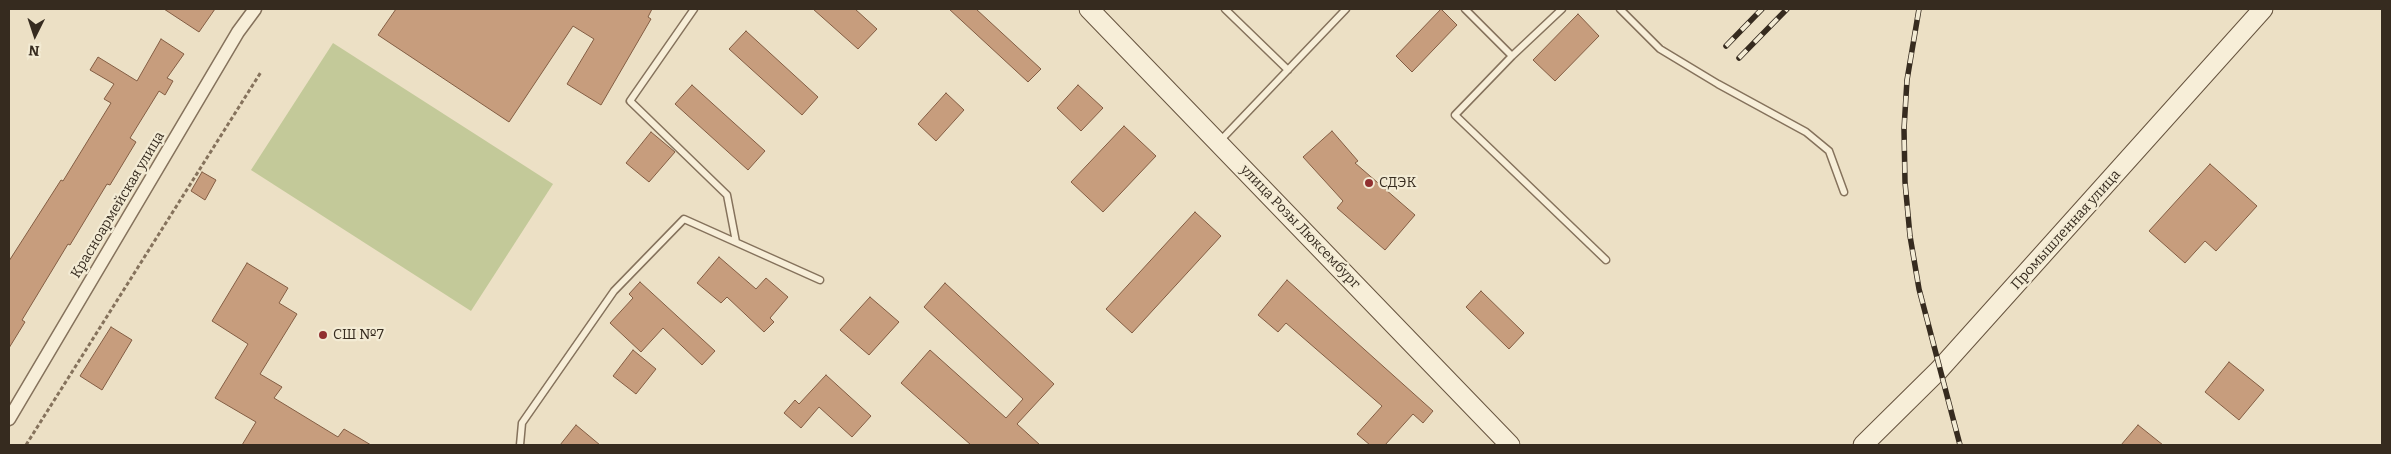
<!DOCTYPE html>
<html>
<head>
<meta charset="utf-8">
<style>
	body { margin:0 }
	#map { position:relative; width:2391px; height:454px; overflow:hidden; background:#ece0c5; font-family:Bitter,serif }
	canvas { display:block }
	.frame { position:absolute; inset:0; border:10px solid #362b1f; pointer-events:none }
	.north { position:absolute; left:10px; top:10px; width:50px; height:50px; -webkit-text-stroke:4px #f3ebd4; paint-order:stroke; rotate:184deg; font-size:14px; font-weight:700; line-height:20px; text-align:center; color:#362b1f }
	.north::after { content:''; display:block; margin:auto; width:18px; height:22px; background:#362b1f; clip-path:polygon(50% 0,100% 100%,50% 72%,0 100%) }
</style>
</head>
<body>
<div id="map">
<canvas width="2391" height="454"></canvas>
<div class="frame"></div>
<div class="north">N</div>
</div>
<script>
const c = document.querySelector('canvas').getContext('2d');
c.lineJoin = 'round';
function fill(path, color) { c.fillStyle = color; c.fill(path, 'evenodd'); }
const toPath = rows => new Path2D(rows.map(r => 'M' + r).join(''));
function strokePath(path, color, width, dash) { c.strokeStyle = color; c.lineWidth = width; c.lineCap = dash ? 'butt' : 'round'; c.setLineDash(dash || []); c.stroke(path); }
function write(font, color, halo, rows, align = 'center') {
  c.font = font + ' Bitter,serif'; c.lineWidth = 4.5; c.setLineDash([]); c.textBaseline = 'middle'; c.strokeStyle = halo; c.fillStyle = color; for (const [text, x, y, turn = 0] of rows) {
    c.save(); c.translate(x, y); c.rotate((+turn || 0) * Math.PI / 180); c.textAlign = isNaN(turn) ? turn : align; if (halo) c.strokeText(text, 0, 0); c.fillText(text, 0, 0); c.restore();
  }
}
const green = toPath([
	[333,43,553,184,471,311,251,170]
]);
const building = toPath([
	[164,9,215,9,199,32,164,9],
	[396,9,652,9,648,17,651,19,601,105,567,84,594,39,573,26,509,122,378,35,396,9],
	[813,9,855,9,877,29,858,49,813,9],
	[949,9,976,9,1041,69,1028,82,949,9],
	[1441,9,1457,25,1412,72,1396,56,1441,9],
	[1578,14,1599,36,1555,81,1533,60,1578,14],
	[746,31,818,97,802,115,729,49,746,31],
	[161,39,184,54,167,78,173,81,165,95,159,91,130,138,136,142,110,185,107,184,70,245,68,244,22,320,25,322,9,348,9,261,61,180,63,181,111,103,104,99,114,84,90,70,98,57,137,81,161,39],
	[692,85,765,151,748,170,675,104,692,85],
	[1078,85,1103,108,1081,131,1057,108,1078,85],
	[946,93,964,110,936,141,918,124,946,93],
	[1124,126,1156,156,1103,212,1071,182,1124,126],
	[1332,131,1358,161,1355,163,1415,215,1385,250,1337,208,1343,201,1303,157,1332,131],
	[651,132,675,152,649,182,626,163,651,132],
	[2210,164,2257,206,2216,251,2205,241,2185,263,2149,231,2210,164],
	[202,172,216,180,205,200,191,191,202,172],
	[1195,212,1221,236,1132,333,1106,309,1195,212],
	[719,257,756,289,766,278,788,297,770,318,774,322,764,332,727,297,721,303,697,283,719,257],
	[247,263,288,288,279,303,297,314,260,374,282,387,274,398,338,437,344,429,371,445,242,445,256,422,215,398,248,344,212,321,247,263],
	[1287,280,1433,411,1423,423,1413,414,1385,445,1370,445,1357,434,1382,406,1286,323,1278,332,1258,315,1287,280],
	[640,282,715,351,702,365,663,328,641,352,610,323,633,298,629,294,640,282],
	[945,283,1054,384,1017,424,1040,445,971,445,901,383,930,350,1006,418,1023,399,924,307,945,283],
	[1481,291,1524,333,1509,349,1466,307,1481,291],
	[870,297,899,322,869,355,840,330,870,297],
	[111,327,132,340,102,390,80,376,111,327],
	[633,350,656,369,636,394,613,376,633,350],
	[2229,362,2264,390,2239,420,2205,392,2229,362],
	[826,375,871,416,852,437,819,407,801,428,784,413,795,400,799,404,826,375],
	[576,425,600,445,560,445,576,425],
	[2138,425,2163,445,2121,445,2138,425]
]);
const path = toPath([
	[26,445,261,72]
]);
const lane = toPath([
	[694,9,630,101,727,195,736,242],
	[1225,9,1288,70],
	[1465,9,1512,56,1562,9],
	[1620,9,1660,49,1718,84,1806,132,1829,151,1844,192],
	[1512,56,1455,115,1606,260],
	[1219,142,1346,9],
	[520,445,522,423,614,291,684,219,820,280]
]);
const street = toPath([
	[9,419,238,32,255,9]
]);
const secondary = toPath([
	[1089,9,1510,445],
	[1863,445,1939,370,2263,9]
]);
const rail = toPath([
	[1919,9,1907,80,1904,129,1905,182,1910,236,1919,289,1960,445],
	[1726,46,1762,9],
	[1739,58,1787,9]
]);
const markers = [
	[1369,183,5,"#913030"],
	[323,335,5,"#913030"]
];
const poiNames = [
	["СДЭК",1379,183],
	["СШ №7",333,335]
];
const streetNames = [
	["Красноармейская улица",118,205,-59],
	["улица Розы Люксембург",1300,227,46],
	["Промышленная улица",2066,230,-48]
];
fill(green, '#c3c999');
fill(building, '#c79d7d');
strokePath(building, '#835d43', 1);
strokePath(lane, '#85725c', 9);
strokePath(street, '#85725c', 15);
strokePath(secondary, '#67543f', 21);
strokePath(path, '#85725c', 3, [4, 2.5]);
strokePath(lane, '#f7eed8', 6);
strokePath(street, '#f7eed8', 12);
strokePath(secondary, '#f7eed8', 19);
strokePath(rail, '#362b1f', 5.5);
strokePath(rail, '#f3ebd4', 4, [11]);
for (const [x, y, r, color] of markers) { const dot = new Path2D(); dot.arc(x, y, r, 0, 2 * Math.PI); c.fillStyle = color; c.fill(dot); strokePath(dot, '#f3ebd4', 2); }
write('14px', '#362b1f', '#f3ebd4', poiNames, 'left');
write('14px', '#362b1f', '#f3ebd4', streetNames);
</script>
</body>
</html>
